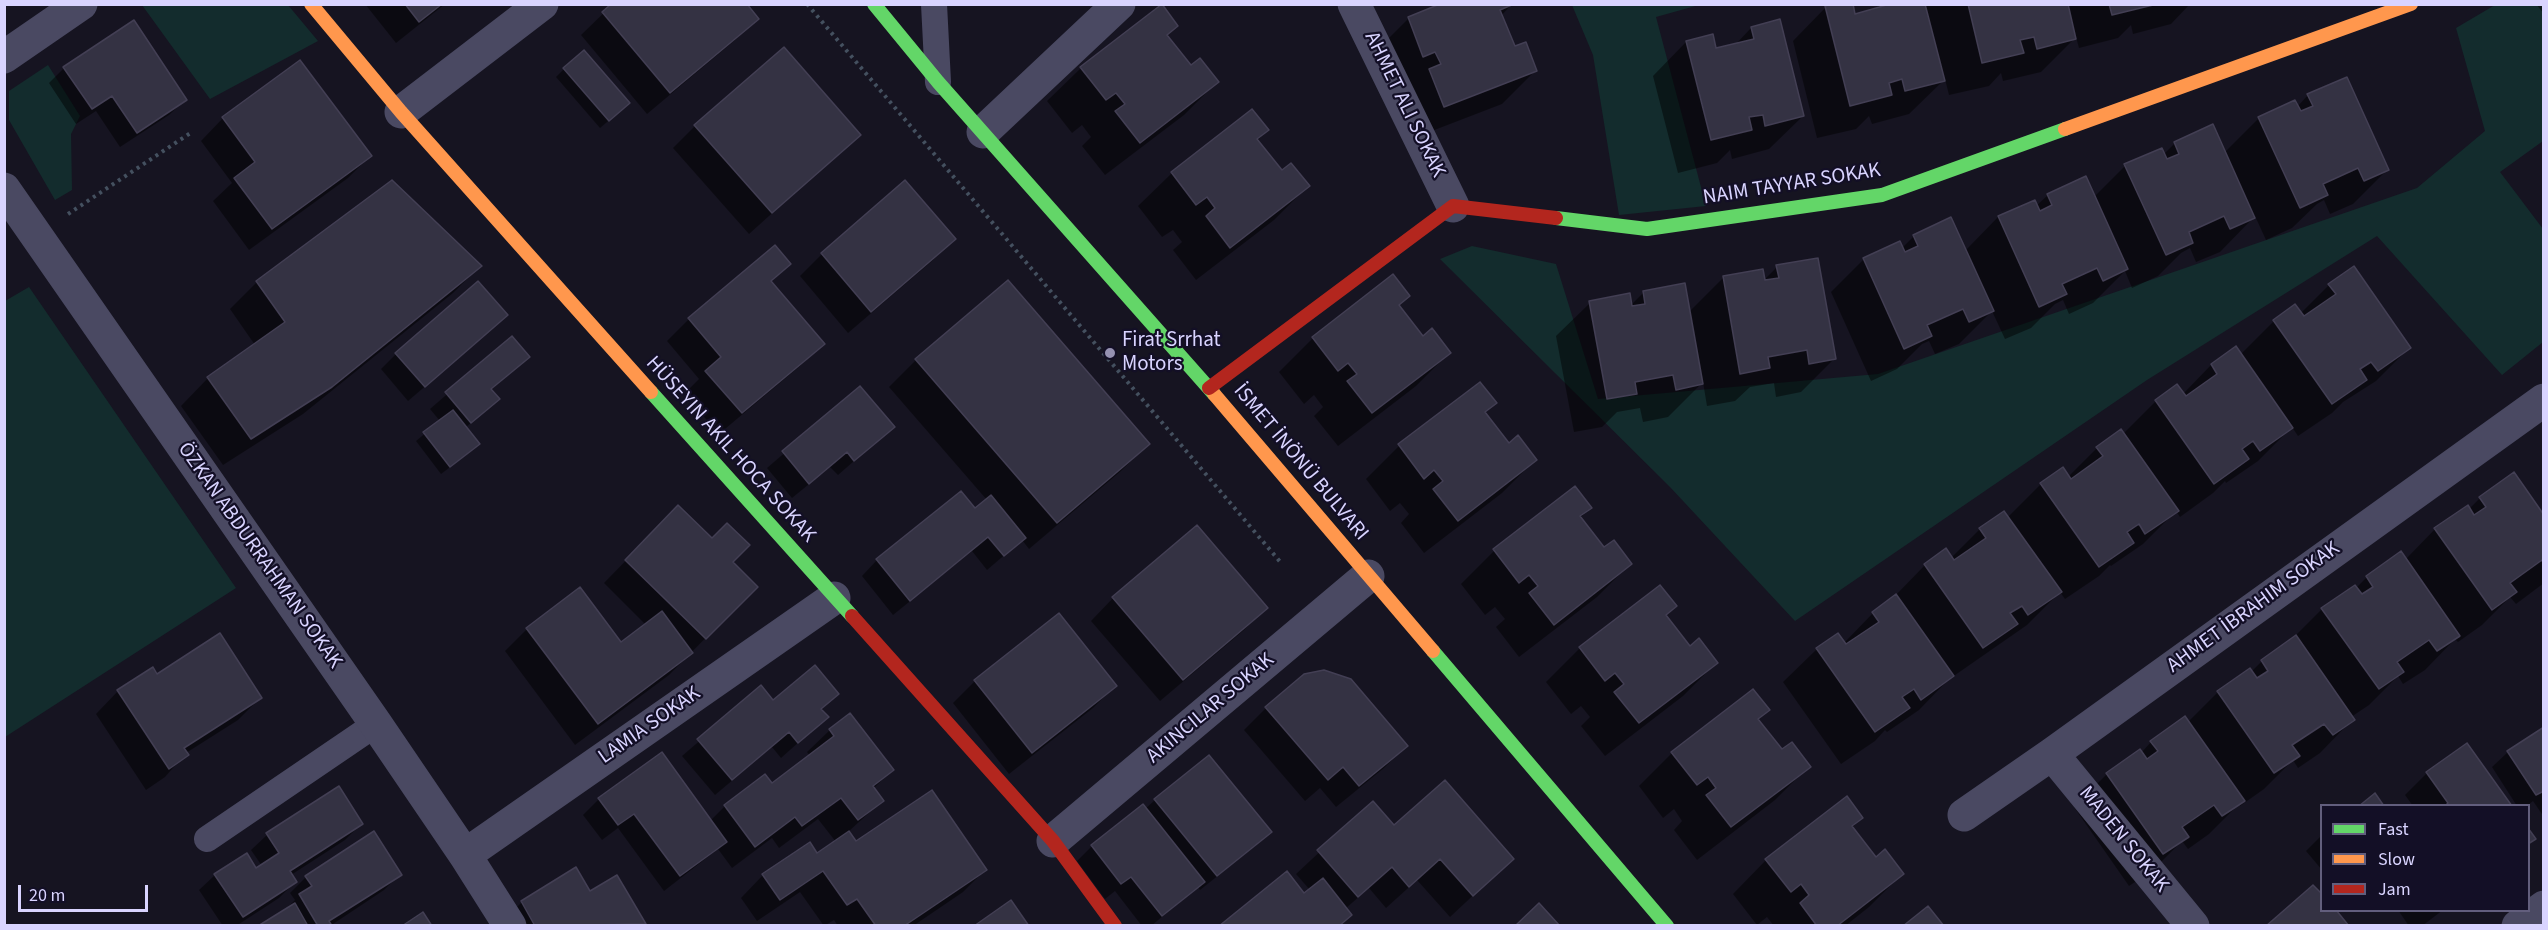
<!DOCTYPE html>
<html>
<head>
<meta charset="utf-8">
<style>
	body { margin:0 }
	#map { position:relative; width:2548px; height:930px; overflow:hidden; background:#161421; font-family:"Source Sans 3",sans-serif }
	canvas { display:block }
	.frame { position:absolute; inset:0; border:6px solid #d9d4ff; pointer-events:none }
	.legend { position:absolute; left:2320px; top:804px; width:210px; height:108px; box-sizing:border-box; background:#130f26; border:2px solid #625e7d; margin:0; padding:8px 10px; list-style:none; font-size:18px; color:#d9d4ff }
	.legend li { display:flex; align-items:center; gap:12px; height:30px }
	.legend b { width:30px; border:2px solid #625e7d }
	.scale { position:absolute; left:18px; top:885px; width:130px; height:27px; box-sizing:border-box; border:3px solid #d9d4ff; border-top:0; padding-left:8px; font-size:18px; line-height:21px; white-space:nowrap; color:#d9d4ff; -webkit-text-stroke:4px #130f26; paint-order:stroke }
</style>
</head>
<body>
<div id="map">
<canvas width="2548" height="930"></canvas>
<div class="frame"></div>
<ul class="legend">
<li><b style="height:8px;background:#63d668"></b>Fast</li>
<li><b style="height:8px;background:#ff974d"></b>Slow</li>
<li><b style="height:8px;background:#b3261e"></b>Jam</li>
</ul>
<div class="scale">20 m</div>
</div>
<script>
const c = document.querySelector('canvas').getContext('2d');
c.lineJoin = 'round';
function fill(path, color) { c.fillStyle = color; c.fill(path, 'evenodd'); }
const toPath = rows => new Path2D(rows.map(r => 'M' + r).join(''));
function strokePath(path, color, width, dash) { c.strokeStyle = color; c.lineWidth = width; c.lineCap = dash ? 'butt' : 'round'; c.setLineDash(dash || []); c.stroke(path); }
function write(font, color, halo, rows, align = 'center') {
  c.font = font + ' "Source Sans 3",sans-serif'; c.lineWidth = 4.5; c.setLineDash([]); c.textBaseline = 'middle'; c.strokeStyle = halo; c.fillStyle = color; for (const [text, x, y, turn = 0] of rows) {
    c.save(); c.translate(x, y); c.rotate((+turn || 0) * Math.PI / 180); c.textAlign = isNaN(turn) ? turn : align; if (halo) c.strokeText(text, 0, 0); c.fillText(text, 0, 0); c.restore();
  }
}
const green = toPath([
	[142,5,288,5,318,41,210,99],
	[1572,5,1699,5,1656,17,1706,206,1619,215,1593,55],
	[2495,5,2543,5,2543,141,2500,172,2543,229,2543,342,2502,375,2377,236,2147,380,1795,621,1670,487,1440,259,1472,246,1556,264,1598,399,1878,374,2417,188,2485,131,2456,28],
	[48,65,80,116,71,134,72,190,55,200,9,120,9,91],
	[29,287,236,588,5,737,5,301]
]);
const shadow = toPath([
	[365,4,445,4,396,43],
	[613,4,757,19,734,41,647,114,581,35],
	[1512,4,1501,16,1514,48,1536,70,1502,104,1411,139,1375,52,1409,18],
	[1880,4,2190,4,2171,24,2133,34,2131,25,2118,38,2079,48,2076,37,2041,72,2003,81,2001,73,1989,86,1949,95,1945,79,1909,114,1872,124,1869,116,1856,129,1817,138,1793,41,1826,7,1854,15,1875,10],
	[2536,4,2544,4,2544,14],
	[1161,6,1166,36,1190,67,1217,82,1184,115,1105,175,1082,146,1091,137,1082,125,1072,133,1047,101,1081,68],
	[1751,28,1803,116,1769,149,1732,159,1730,150,1717,163,1678,173,1653,76,1686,42,1715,50,1735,45],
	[300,62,370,156,348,178,249,250,213,201,232,183,201,141,223,118],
	[64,68,185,100,169,115,120,147,96,111,76,124,49,83],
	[564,69,620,111,600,128,556,77],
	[2308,95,2387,170,2353,204,2330,214,2324,200,2317,204,2292,228,2266,240,2255,216,2220,252,2196,262,2190,248,2181,253,2158,276,2132,288,2125,271,2093,303,2069,314,2063,300,2055,304,2031,328,2005,339,1992,311,1959,344,1935,354,1929,341,1922,344,1897,369,1871,381,1831,292,1864,259,1902,248,1914,236,1965,251,1998,217,2034,202,2036,206,2048,195,2094,197,2125,166,2163,155,2175,143,2224,153,2259,118,2297,107],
	[695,126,859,135,749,234,673,148],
	[1267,130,1257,141,1281,172,1308,186,1274,220,1196,280,1173,250,1182,242,1173,230,1162,237,1138,206,1172,173],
	[905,182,954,239,932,261,848,333,800,276,822,254],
	[789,264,770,283,823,343,800,366,719,434,684,394,699,379,667,341,689,319],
	[480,266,453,293,303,414,223,465,181,406,208,378,255,345,230,309,257,282],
	[1777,267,1835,358,1801,392,1776,397,1774,383,1750,387,1735,401,1707,406,1703,382,1668,417,1643,422,1640,408,1617,412,1602,427,1574,432,1556,336,1590,303,1630,306,1644,292,1689,312,1724,277,1764,280],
	[1393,276,1398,306,1422,338,1449,353,1416,386,1338,446,1314,416,1323,407,1314,395,1304,404,1279,372,1313,338],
	[2329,285,2409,348,2376,381,2343,402,2332,413,2298,436,2292,427,2258,461,2226,483,2225,481,2213,493,2180,517,2176,511,2143,544,2111,566,2110,565,2099,576,2065,599,2060,592,2027,625,1948,680,1919,710,1887,732,1885,730,1875,741,1841,764,1783,682,1817,649,1844,643,1873,613,1892,599,1925,565,1946,550,1951,558,1980,529,2007,518,2041,484,2068,477,2097,448,2123,434,2156,401,2177,386,2183,394,2211,365,2235,349,2240,355,2274,321,2300,314],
	[491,330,408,401,381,369,396,354],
	[512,338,528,357,491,390,498,399,465,428,470,452,441,474,416,441,440,421,430,409],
	[916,360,1148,444,1121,471,1029,549,1022,540,987,570,972,551,893,615,862,576,877,560,974,511,987,500,889,387],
	[1480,384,1495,403,1484,413,1509,445,1535,460,1502,493,1424,553,1401,523,1409,514,1400,503,1390,511,1366,479,1399,446],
	[860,388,893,427,838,475,830,467,792,498,767,468],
	[1575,489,1590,508,1580,518,1604,549,1630,564,1597,597,1519,657,1496,627,1505,619,1495,607,1485,615,1461,584,1494,551],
	[2480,498,2544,517,2544,583,2516,604,2510,597,2482,625,2458,642,2455,639,2425,670,2403,684,2398,676,2369,705,2351,717,2353,719,2320,753,2298,768,2293,760,2264,789,2240,806,2239,804,2209,834,2188,849,2182,841,2153,870,2129,886,2074,807,2107,774,2141,753,2151,742,2188,722,2218,692,2251,672,2262,661,2289,642,2322,609,2356,588,2367,577,2400,554,2405,560,2435,529,2469,509],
	[678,507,756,587,669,675,575,745,505,651,527,629,621,644,646,625,604,583],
	[1660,587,1675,606,1665,616,1689,648,1716,663,1683,696,1605,756,1581,726,1590,717,1581,706,1571,714,1546,682,1580,648],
	[1113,598,1266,608,1244,630,1160,701,1091,621],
	[157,677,260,698,238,720,186,753,165,777,146,790,96,714,118,691],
	[975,681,1115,686,1093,708,1009,774,953,703],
	[761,688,773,702,837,694,821,710,827,717,781,758,772,747,715,795,682,756],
	[1266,708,1406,746,1384,768,1336,807,1320,788,1305,801,1244,730],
	[1768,710,1757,720,1782,752,1809,766,1775,800,1697,860,1674,830,1682,821,1674,809,1663,818,1639,786,1672,753],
	[850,715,892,770,873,789,882,801,848,832,855,843,985,870,963,892,913,926,838,926,834,920,824,926,800,892,757,921,741,898,763,875,816,855,836,842,818,819,779,848,772,838,732,868,718,849,664,891,618,828,602,840,583,815,599,799,661,754,710,821,725,806,765,776,771,785,810,756,807,752,830,730],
	[2544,729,2544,817,2533,801,2527,806,2517,806,2492,767,2508,752],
	[2427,773,2510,806,2413,806,2405,795],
	[338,788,361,824,345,840,291,875,295,882,279,898,236,926,223,926,199,890,215,875,256,870,262,866,251,850,267,835],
	[1846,798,1861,818,1852,828,1876,860,1902,874,1869,907,1845,926,1774,926,1767,917,1757,925,1733,894,1766,860],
	[1155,800,1270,832,1254,847,1200,890,1198,887,1151,926,1142,926,1115,891,1105,899,1077,861,1092,846,1145,809],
	[1372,803,1394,828,1512,859,1450,917,1417,880,1386,908,1369,888,1345,909,1310,890,1296,874],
	[2322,835,2322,870,2306,851],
	[576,869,590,893,616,877,644,924,510,926,506,918,522,902],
	[400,874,384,890,330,926,261,926,284,911,295,900,290,893,306,877],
	[2398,910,2443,910,2422,926,2409,926]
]);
const building = toPath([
	[405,4,442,4,419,22,405,4],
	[611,4,747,4,759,19,670,93,602,12,611,4],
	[1162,4,1178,26,1167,35,1191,65,1200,58,1219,82,1140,143,1115,111,1125,104,1116,93,1106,100,1080,67,1162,4],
	[1440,4,1514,4,1500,10,1515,46,1526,42,1537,71,1444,107,1429,69,1441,64,1435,52,1423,57,1408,17,1440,4],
	[1832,4,1853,4,1855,14,1890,4,1925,4,1945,81,1905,91,1902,79,1889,83,1892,95,1850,106,1825,6,1832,4],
	[1968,4,2068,4,2076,39,2037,49,2034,37,2020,40,2024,53,1982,63,1968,4],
	[2109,4,2153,4,2153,5,2112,15,2109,4],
	[1780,19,1804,116,1765,126,1763,115,1749,117,1752,130,1711,140,1686,41,1713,34,1716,48,1754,39,1751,27,1780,19],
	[134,20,187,100,137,133,112,96,92,109,63,67,134,20],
	[784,47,861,135,772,213,694,125,784,47],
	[584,50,630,103,609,121,563,68,584,50],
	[300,60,372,156,272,229,234,178,255,162,222,117,300,60],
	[2347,77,2389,170,2364,181,2358,168,2323,184,2328,195,2300,208,2258,117,2295,100,2301,111,2313,106,2307,94,2347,77],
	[1252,109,1269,130,1257,139,1282,170,1291,163,1310,186,1230,248,1206,216,1215,208,1207,197,1196,205,1171,172,1252,109],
	[2213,124,2255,218,2230,229,2224,216,2189,232,2193,243,2166,255,2124,164,2162,148,2167,159,2179,154,2174,142,2213,124],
	[2086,176,2128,269,2103,281,2097,268,2062,284,2067,294,2039,307,1998,216,2035,200,2040,211,2052,205,2047,194,2086,176],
	[392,180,482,266,332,387,251,439,207,377,285,322,256,281,392,180],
	[905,180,956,239,871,312,821,253,905,180],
	[1951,217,1994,311,1969,322,1963,309,1927,325,1932,336,1904,349,1863,258,1900,241,1905,252,1918,246,1913,235,1951,217],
	[775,245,791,264,771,281,825,344,742,413,705,371,721,357,688,318,775,245],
	[1818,258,1836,359,1809,364,1807,350,1768,357,1770,368,1740,374,1723,276,1763,269,1765,280,1779,278,1776,265,1818,258],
	[2354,266,2411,348,2378,371,2371,362,2360,369,2367,380,2332,404,2273,320,2295,304,2304,316,2336,294,2328,284,2354,266],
	[1393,274,1410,296,1399,305,1423,336,1432,328,1451,353,1372,413,1347,381,1357,374,1348,363,1338,371,1312,337,1393,274],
	[1008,280,1150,444,1057,523,915,359,1008,280],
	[478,281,508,315,425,387,395,353,478,281],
	[1685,283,1703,384,1676,390,1673,375,1635,382,1637,394,1607,399,1589,301,1630,293,1632,306,1645,304,1643,291,1685,283],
	[512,336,530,357,491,389,500,399,471,423,445,392,512,336],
	[2236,346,2293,428,2260,451,2253,441,2242,449,2249,459,2214,484,2155,400,2177,384,2186,396,2217,374,2211,364,2236,346],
	[1480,382,1497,403,1485,412,1509,443,1518,435,1537,460,1458,521,1433,489,1443,481,1434,470,1424,479,1398,444,1480,382],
	[860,386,895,427,854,461,847,452,809,484,782,451,860,386],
	[453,410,480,444,450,467,423,432,453,410],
	[2121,429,2179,511,2145,534,2139,524,2127,532,2134,543,2099,567,2040,483,2063,467,2071,479,2103,456,2096,447,2121,429],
	[2514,472,2544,515,2544,563,2542,560,2510,583,2517,592,2492,610,2434,528,2468,505,2474,515,2486,507,2479,497,2514,472],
	[1575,486,1592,508,1580,516,1604,547,1614,540,1632,564,1554,625,1529,593,1538,586,1529,575,1519,583,1493,549,1575,486],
	[961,491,975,508,991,495,1026,538,1004,556,988,537,910,601,876,559,961,491],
	[678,505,712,538,727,523,750,545,733,562,758,587,706,639,625,560,678,505],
	[2004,511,2062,592,2028,615,2022,606,2010,613,2018,624,1983,648,1924,564,1946,548,1954,560,1986,538,1979,528,2004,511],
	[1197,525,1268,608,1183,680,1112,597,1197,525],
	[2401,551,2460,636,2437,651,2429,640,2397,662,2404,672,2379,689,2321,608,2355,585,2362,594,2373,587,2366,576,2401,551],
	[1660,585,1677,606,1666,615,1690,646,1699,638,1718,663,1639,723,1614,692,1624,684,1615,673,1605,681,1579,647,1660,585],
	[580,587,621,642,662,611,693,653,598,724,526,628,580,587],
	[1896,594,1954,676,1921,700,1914,689,1902,697,1910,708,1875,732,1816,648,1838,633,1846,644,1879,622,1872,612,1896,594],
	[1059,613,1117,686,1032,753,974,680,1059,613],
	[220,633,262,698,184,748,189,755,169,769,117,690,153,667,157,674,220,633],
	[2296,635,2355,720,2333,735,2324,724,2292,745,2300,756,2274,773,2217,691,2250,668,2257,678,2268,671,2261,660,2296,635],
	[815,665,839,694,821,709,829,717,798,743,789,732,732,780,697,739,761,685,773,700,815,665],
	[1324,670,1351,679,1408,746,1359,786,1343,767,1328,780,1265,707,1304,674,1324,670],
	[1753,689,1770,710,1758,719,1782,749,1792,742,1811,767,1731,827,1706,795,1716,788,1708,777,1697,785,1671,752,1753,689],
	[850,713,894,770,873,786,884,801,858,820,841,798,802,826,795,817,755,847,724,805,765,774,772,783,834,736,829,729,850,713],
	[2185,716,2245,801,2222,816,2214,805,2182,827,2189,837,2163,854,2106,773,2140,749,2147,759,2158,751,2150,741,2185,716],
	[2544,727,2544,791,2536,795,2507,751,2544,727],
	[2467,743,2512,806,2445,806,2448,803,2426,772,2467,743],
	[662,752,727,842,680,876,634,814,618,825,598,798,662,752],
	[1209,755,1272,832,1217,876,1154,799,1209,755],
	[1445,780,1514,859,1473,896,1440,859,1409,887,1392,867,1358,897,1317,850,1373,801,1394,825,1445,780],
	[339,786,363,824,290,871,297,882,243,917,214,874,247,853,256,868,279,853,266,833,339,786],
	[932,790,987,870,904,926,876,926,857,899,847,905,823,871,780,900,762,874,810,842,817,853,849,831,856,841,932,790],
	[2375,793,2384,806,2359,806,2375,793],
	[1847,796,1863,818,1852,826,1876,857,1885,849,1904,874,1837,926,1817,926,1800,903,1809,895,1801,884,1791,892,1765,859,1847,796],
	[1143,804,1205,882,1162,916,1131,877,1121,884,1091,845,1143,804],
	[2528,828,2536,839,2528,844,2528,828],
	[374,831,402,875,329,921,332,926,318,926,299,894,312,886,305,876,374,831],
	[576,867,590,891,617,875,646,924,535,926,521,901,576,867],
	[1287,871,1304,893,1323,878,1352,915,1339,926,1219,926,1287,871],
	[2313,885,2322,894,2322,910,2336,910,2349,926,2266,926,2313,885],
	[1011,900,1029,926,974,926,1011,900],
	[295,903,308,926,258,926,295,903],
	[1539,903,1560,926,1515,926,1539,903],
	[1928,906,1944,926,1903,926,1928,906],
	[423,912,432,926,402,926,423,912]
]);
const path = toPath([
	[807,4,1282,564],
	[68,214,192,132]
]);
const lane = toPath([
	[934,4,938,82],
	[207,839,376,724]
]);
const street = toPath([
	[1354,4,1453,206],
	[4,57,81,4],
	[401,112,542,4],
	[983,132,1119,4],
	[4,189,376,724,465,855,510,926],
	[2052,754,2193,926],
	[1964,815,2052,754,2544,400],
	[1053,841,1368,576],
	[465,855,834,598],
	[2518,926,2544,907]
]);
const fast = toPath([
	[874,4,938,82,1214,394],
	[1556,218,1647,229,1882,195,2065,129],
	[651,392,852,616],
	[1433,651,1667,926]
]);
const slow = toPath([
	[311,4,401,112,651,392],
	[2065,129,2411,4],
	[1214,394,1433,651]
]);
const jam = toPath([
	[1209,388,1453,206,1556,218],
	[852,616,1053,841,1115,926]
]);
const markers = [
	[1110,353,6,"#9591b1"]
];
const streetNames = [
	["AHMET ALI SOKAK",1404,105,64],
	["NAIM TAYYAR SOKAK",1792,185,-9],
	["HÜSEYIN AKIL HOCA SOKAK",730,450,48],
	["İSMET İNÖNÜ BULVARI",1300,463,50],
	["ÖZKAN ABDURRAHMAN SOKAK",259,556,55],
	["AHMET İBRAHIM SOKAK",2254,608,-36],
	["AKINCILAR SOKAK",1211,709,-40],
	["LAMIA SOKAK",650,726,-35],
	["MADEN SOKAK",2123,840,51]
];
const poiNames = [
	["Firat Srrhat",1122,341],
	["Motors",1122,365]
];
fill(green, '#132c2d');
fill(shadow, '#0007');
fill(building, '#343243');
strokePath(building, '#433f54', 1.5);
strokePath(path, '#44505f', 4, [3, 4.5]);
strokePath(lane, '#4a4962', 26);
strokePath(street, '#4a4962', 33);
strokePath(fast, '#63d668', 14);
strokePath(slow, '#ff974d', 14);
strokePath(jam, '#b3261e', 14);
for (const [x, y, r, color] of markers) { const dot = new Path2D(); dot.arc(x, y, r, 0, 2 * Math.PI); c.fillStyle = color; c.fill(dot); strokePath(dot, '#130f26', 2); }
write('21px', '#d9d4ff', '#130f26', streetNames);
write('21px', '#d9d4ff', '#130f26', poiNames, 'left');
</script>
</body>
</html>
